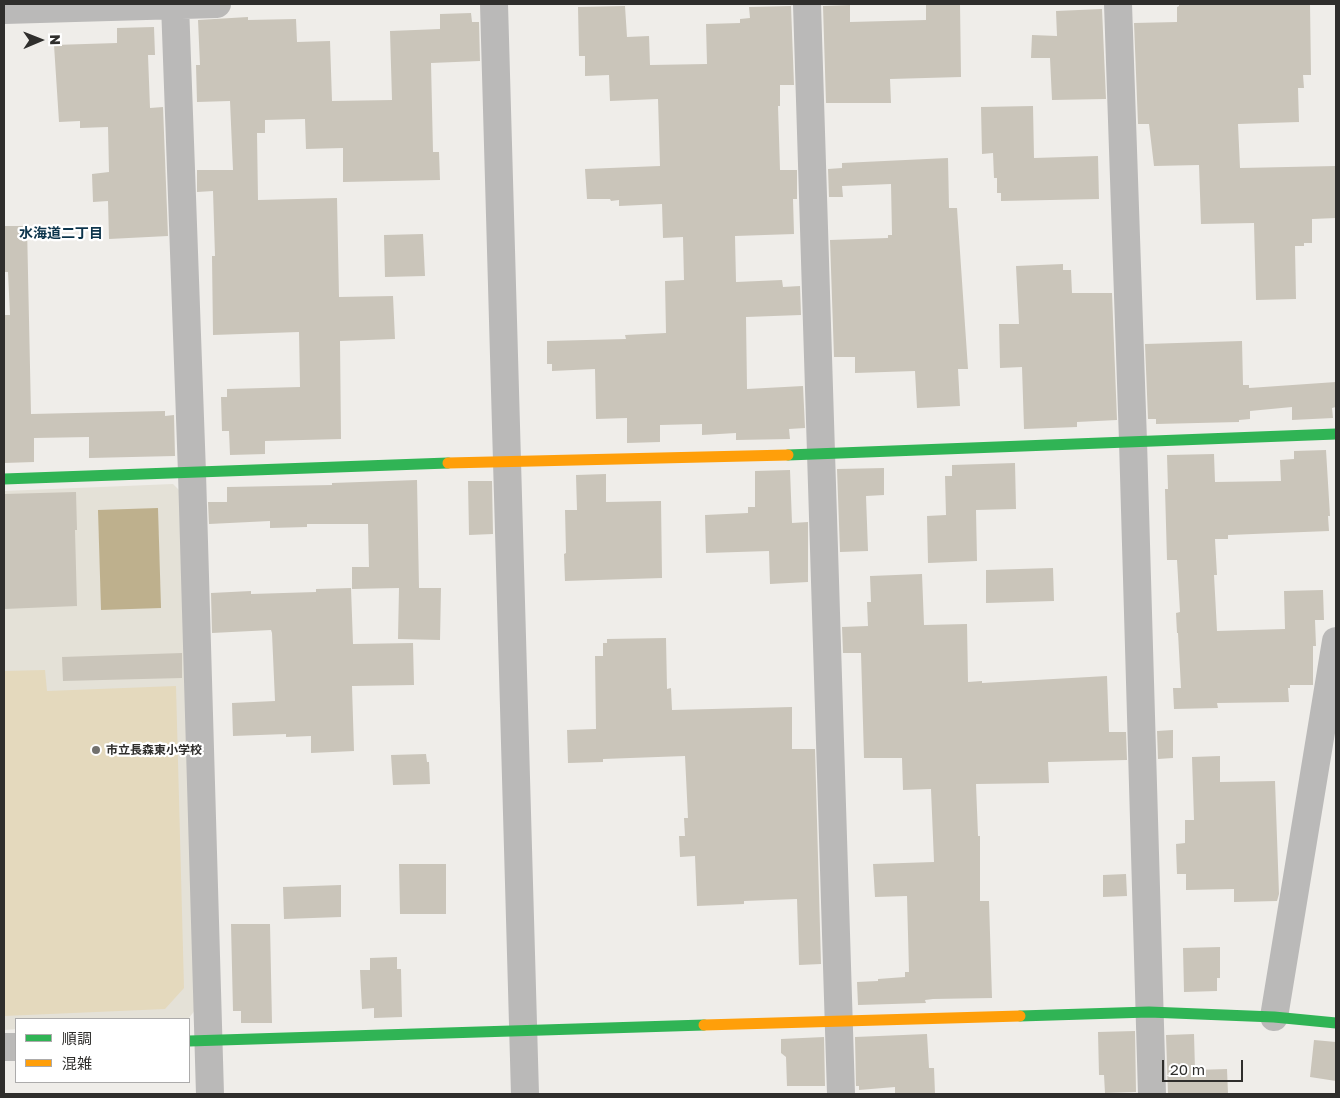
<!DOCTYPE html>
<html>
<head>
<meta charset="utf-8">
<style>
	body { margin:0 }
	#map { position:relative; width:1340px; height:1098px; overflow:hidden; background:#efede9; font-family:"Golos Text","Noto Sans JP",sans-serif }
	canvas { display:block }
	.frame { position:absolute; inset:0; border:5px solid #2f2e2c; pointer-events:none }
	.legend { position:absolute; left:15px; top:1018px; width:175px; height:65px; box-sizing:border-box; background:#fff; border:1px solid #acabab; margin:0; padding:6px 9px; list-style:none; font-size:15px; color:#2f2e2c }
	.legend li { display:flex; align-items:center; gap:10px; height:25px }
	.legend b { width:25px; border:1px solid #acabab }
	.north { position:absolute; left:15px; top:15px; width:50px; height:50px; -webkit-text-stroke:4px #fff; paint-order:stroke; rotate:89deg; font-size:14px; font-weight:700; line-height:20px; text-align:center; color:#2f2e2c }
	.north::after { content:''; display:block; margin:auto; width:18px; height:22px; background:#2f2e2c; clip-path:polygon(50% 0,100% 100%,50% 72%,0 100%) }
	.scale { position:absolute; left:1162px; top:1060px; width:81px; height:22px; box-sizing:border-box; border:2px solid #2f2e2c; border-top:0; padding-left:6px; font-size:15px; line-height:18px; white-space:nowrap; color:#2f2e2c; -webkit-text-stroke:4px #fff; paint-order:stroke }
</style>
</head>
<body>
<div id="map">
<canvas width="1340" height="1098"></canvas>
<div class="frame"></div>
<ul class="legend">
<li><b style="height:6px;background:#30b455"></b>順調</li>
<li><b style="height:6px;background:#ff9f0a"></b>混雑</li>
</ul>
<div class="north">N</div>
<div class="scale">20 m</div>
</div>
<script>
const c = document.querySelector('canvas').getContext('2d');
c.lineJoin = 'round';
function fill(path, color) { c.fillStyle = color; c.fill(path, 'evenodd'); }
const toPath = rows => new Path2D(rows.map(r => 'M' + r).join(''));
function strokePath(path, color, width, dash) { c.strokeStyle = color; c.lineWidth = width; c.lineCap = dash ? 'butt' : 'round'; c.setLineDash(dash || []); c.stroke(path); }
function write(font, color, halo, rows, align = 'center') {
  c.font = font + ' "Golos Text","Noto Sans JP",sans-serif'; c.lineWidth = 4.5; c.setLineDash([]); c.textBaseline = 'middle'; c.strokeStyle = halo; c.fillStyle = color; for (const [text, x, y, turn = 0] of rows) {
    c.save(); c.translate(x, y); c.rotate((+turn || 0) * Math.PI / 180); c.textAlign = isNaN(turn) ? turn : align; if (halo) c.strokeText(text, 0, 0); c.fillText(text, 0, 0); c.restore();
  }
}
const built = toPath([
	[173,484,181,492,196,1009,188,1019,16,1019,16,1029,4,1030,4,491]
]);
const green = toPath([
	[45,670,47,691,176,686,184,988,165,1009,4,1016,4,671]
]);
const water = toPath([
	[158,508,161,608,101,610,98,510]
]);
const building = toPath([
	[926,4,960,4,961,77,890,79,891,103,826,103,823,6,850,5,850,22,926,20],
	[1179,4,1310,4,1311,75,1303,75,1304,88,1298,88,1299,122,1238,124,1240,168,1336,166,1336,218,1312,219,1312,243,1304,243,1304,246,1295,246,1296,299,1256,300,1254,223,1201,224,1199,165,1154,166,1149,124,1138,124,1134,23,1177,22,1177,7,1179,6],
	[625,6,627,37,649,36,650,65,707,64,706,24,740,23,740,19,750,18,749,7,791,6,794,85,780,85,780,106,778,106,780,170,797,170,797,199,793,199,794,234,735,236,736,282,782,280,783,287,800,286,801,315,746,317,747,389,803,386,805,428,789,429,790,439,736,440,736,433,702,435,702,424,660,425,660,442,627,443,627,418,596,419,595,369,552,371,552,364,547,364,547,341,626,339,625,335,666,333,665,281,684,280,683,237,663,238,662,204,619,206,619,200,611,201,610,199,587,199,585,169,660,166,658,99,610,101,609,75,585,76,585,56,579,56,578,7],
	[1102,9,1106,99,1052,100,1050,58,1031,58,1032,35,1057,36,1056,11],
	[471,13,472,22,479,22,480,61,431,63,433,152,439,152,440,180,343,182,343,148,306,149,305,119,265,120,265,133,257,133,258,200,337,198,339,297,393,296,395,339,340,341,341,439,265,441,265,454,230,455,229,431,222,431,221,397,227,397,227,389,300,387,299,332,213,335,212,256,215,256,213,191,197,192,197,170,233,170,230,101,197,102,196,65,200,65,198,20,248,17,248,20,296,19,297,42,330,41,332,101,392,100,390,31,440,29,440,14],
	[154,27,155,55,148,55,150,108,163,107,168,236,109,239,108,201,93,202,92,174,109,172,108,127,80,128,80,121,59,122,54,45,117,43,117,28],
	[1033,106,1034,158,1098,156,1099,199,1001,201,1001,193,997,193,997,178,994,178,993,153,982,154,981,107],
	[948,158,949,208,957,208,968,369,958,369,960,406,917,408,915,371,855,373,855,357,834,357,830,240,888,238,888,235,892,235,891,184,842,186,843,197,829,197,828,169,842,168,842,163],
	[4,226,27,226,31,414,165,411,165,416,174,415,175,456,89,458,89,437,34,438,34,462,4,463,4,315,10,315,8,272,4,272],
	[423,234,425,276,385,277,384,235],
	[1063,264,1063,270,1071,270,1072,293,1112,293,1117,420,1077,422,1077,427,1024,429,1022,367,1000,368,999,324,1019,324,1016,266],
	[1242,341,1243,385,1249,385,1249,388,1336,382,1336,407,1332,408,1333,418,1292,420,1292,407,1250,411,1250,419,1239,420,1239,422,1156,424,1156,419,1148,419,1145,344],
	[1326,450,1330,516,1328,516,1329,531,1228,535,1228,539,1215,539,1217,575,1214,575,1217,631,1285,629,1284,591,1323,590,1324,620,1315,620,1316,646,1313,646,1313,685,1290,685,1290,688,1288,688,1289,702,1217,703,1218,708,1174,709,1173,688,1181,688,1178,633,1177,633,1176,613,1180,612,1177,560,1167,560,1165,489,1168,489,1167,455,1214,454,1215,482,1281,481,1280,460,1294,459,1294,451],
	[1015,463,1016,509,976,510,977,561,928,563,927,516,946,515,945,476,952,476,952,465],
	[884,468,884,495,866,496,868,551,840,552,837,469],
	[790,470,792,523,808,522,808,582,770,584,769,551,706,553,705,515,748,513,748,507,755,507,755,471],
	[606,474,606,502,661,501,662,578,565,581,564,554,566,553,565,510,577,510,576,475],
	[417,480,419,588,441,588,440,640,398,639,399,588,352,589,352,567,369,567,368,524,307,524,307,527,270,528,270,521,209,524,208,502,227,502,227,487,332,485,332,483],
	[468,481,492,481,493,534,469,535],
	[76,492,77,530,75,530,77,606,4,609,4,494],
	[1053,568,1054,601,986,603,986,570],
	[922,574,924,625,967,624,968,682,982,681,982,683,1107,676,1109,732,1126,732,1127,760,1048,762,1049,783,976,784,978,836,980,836,980,901,989,901,992,998,933,999,925,1000,926,1003,858,1005,857,982,878,981,878,979,905,977,905,972,909,972,907,896,875,897,873,864,934,862,931,789,903,790,902,758,864,758,861,653,843,653,842,627,868,626,867,602,871,602,870,576],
	[351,588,353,644,413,643,414,685,352,686,354,751,311,753,311,736,286,737,286,734,233,736,232,703,275,701,272,633,271,630,212,633,211,593,251,591,251,594,316,592,316,589],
	[666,638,667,689,671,688,672,710,792,707,792,749,815,749,821,964,799,965,797,899,744,901,744,904,697,906,695,856,680,857,679,836,685,836,684,818,688,818,685,756,603,759,603,762,568,763,567,730,596,729,595,656,603,656,603,643,607,643,607,639],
	[182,653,182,678,63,681,62,657],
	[1173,730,1173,758,1158,759,1157,731],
	[426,754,427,762,429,762,430,784,393,785,391,755],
	[1220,756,1220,782,1275,781,1279,894,1277,901,1234,902,1234,889,1186,890,1186,874,1177,874,1176,844,1185,843,1185,820,1194,820,1192,757],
	[399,864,446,864,446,914,400,914],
	[1126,874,1127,896,1103,897,1103,875],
	[341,885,341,917,284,919,283,887],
	[231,924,270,924,272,1023,241,1023,241,1011,233,1011],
	[1220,947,1220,978,1217,978,1217,991,1184,992,1183,948],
	[397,957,397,969,401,969,402,1017,374,1018,374,1008,362,1009,360,970,370,970,370,958],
	[1135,1031,1136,1092,1105,1093,1104,1075,1099,1075,1098,1032],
	[927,1034,929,1068,934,1068,935,1094,895,1094,895,1087,859,1090,859,1086,856,1086,855,1037],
	[1194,1034,1195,1070,1227,1069,1228,1094,1168,1094,1166,1035],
	[824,1037,825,1086,787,1086,786,1057,781,1053,781,1039],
	[1314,1040,1336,1042,1336,1081,1310,1077]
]);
const street = toPath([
	[175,4,192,473,210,1094],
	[494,4,525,1094],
	[807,4,841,1094],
	[1118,4,1133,441,1152,1094],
	[4,10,217,4],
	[1274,1017,1336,641],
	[4,1047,16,1047]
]);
const fast = toPath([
	[788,455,1336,434],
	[4,479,448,463],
	[1020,1016,1149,1012,1274,1017,1336,1023],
	[189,1041,704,1025]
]);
const slow = toPath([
	[448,463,788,455],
	[704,1025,1020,1016]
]);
const markers = [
	[96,750,5,"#72716e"]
];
const poiNames = [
	["市立長森東小学校",106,750]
];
const neighbourhoodNames = [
	["水海道二丁目",61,234]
];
fill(built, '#e4e1d7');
fill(green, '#e4d9bd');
fill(water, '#beb08d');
fill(building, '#cac5ba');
strokePath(street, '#bab9b8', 28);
strokePath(fast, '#30b455', 11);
strokePath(slow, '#ff9f0a', 11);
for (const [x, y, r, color] of markers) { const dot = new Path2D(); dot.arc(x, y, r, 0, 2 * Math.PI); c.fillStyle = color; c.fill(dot); strokePath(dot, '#fff', 2); }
write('bold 12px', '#2f2e2c', '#fff', poiNames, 'left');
write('bold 14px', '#0d354c', '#fff', neighbourhoodNames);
</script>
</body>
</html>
